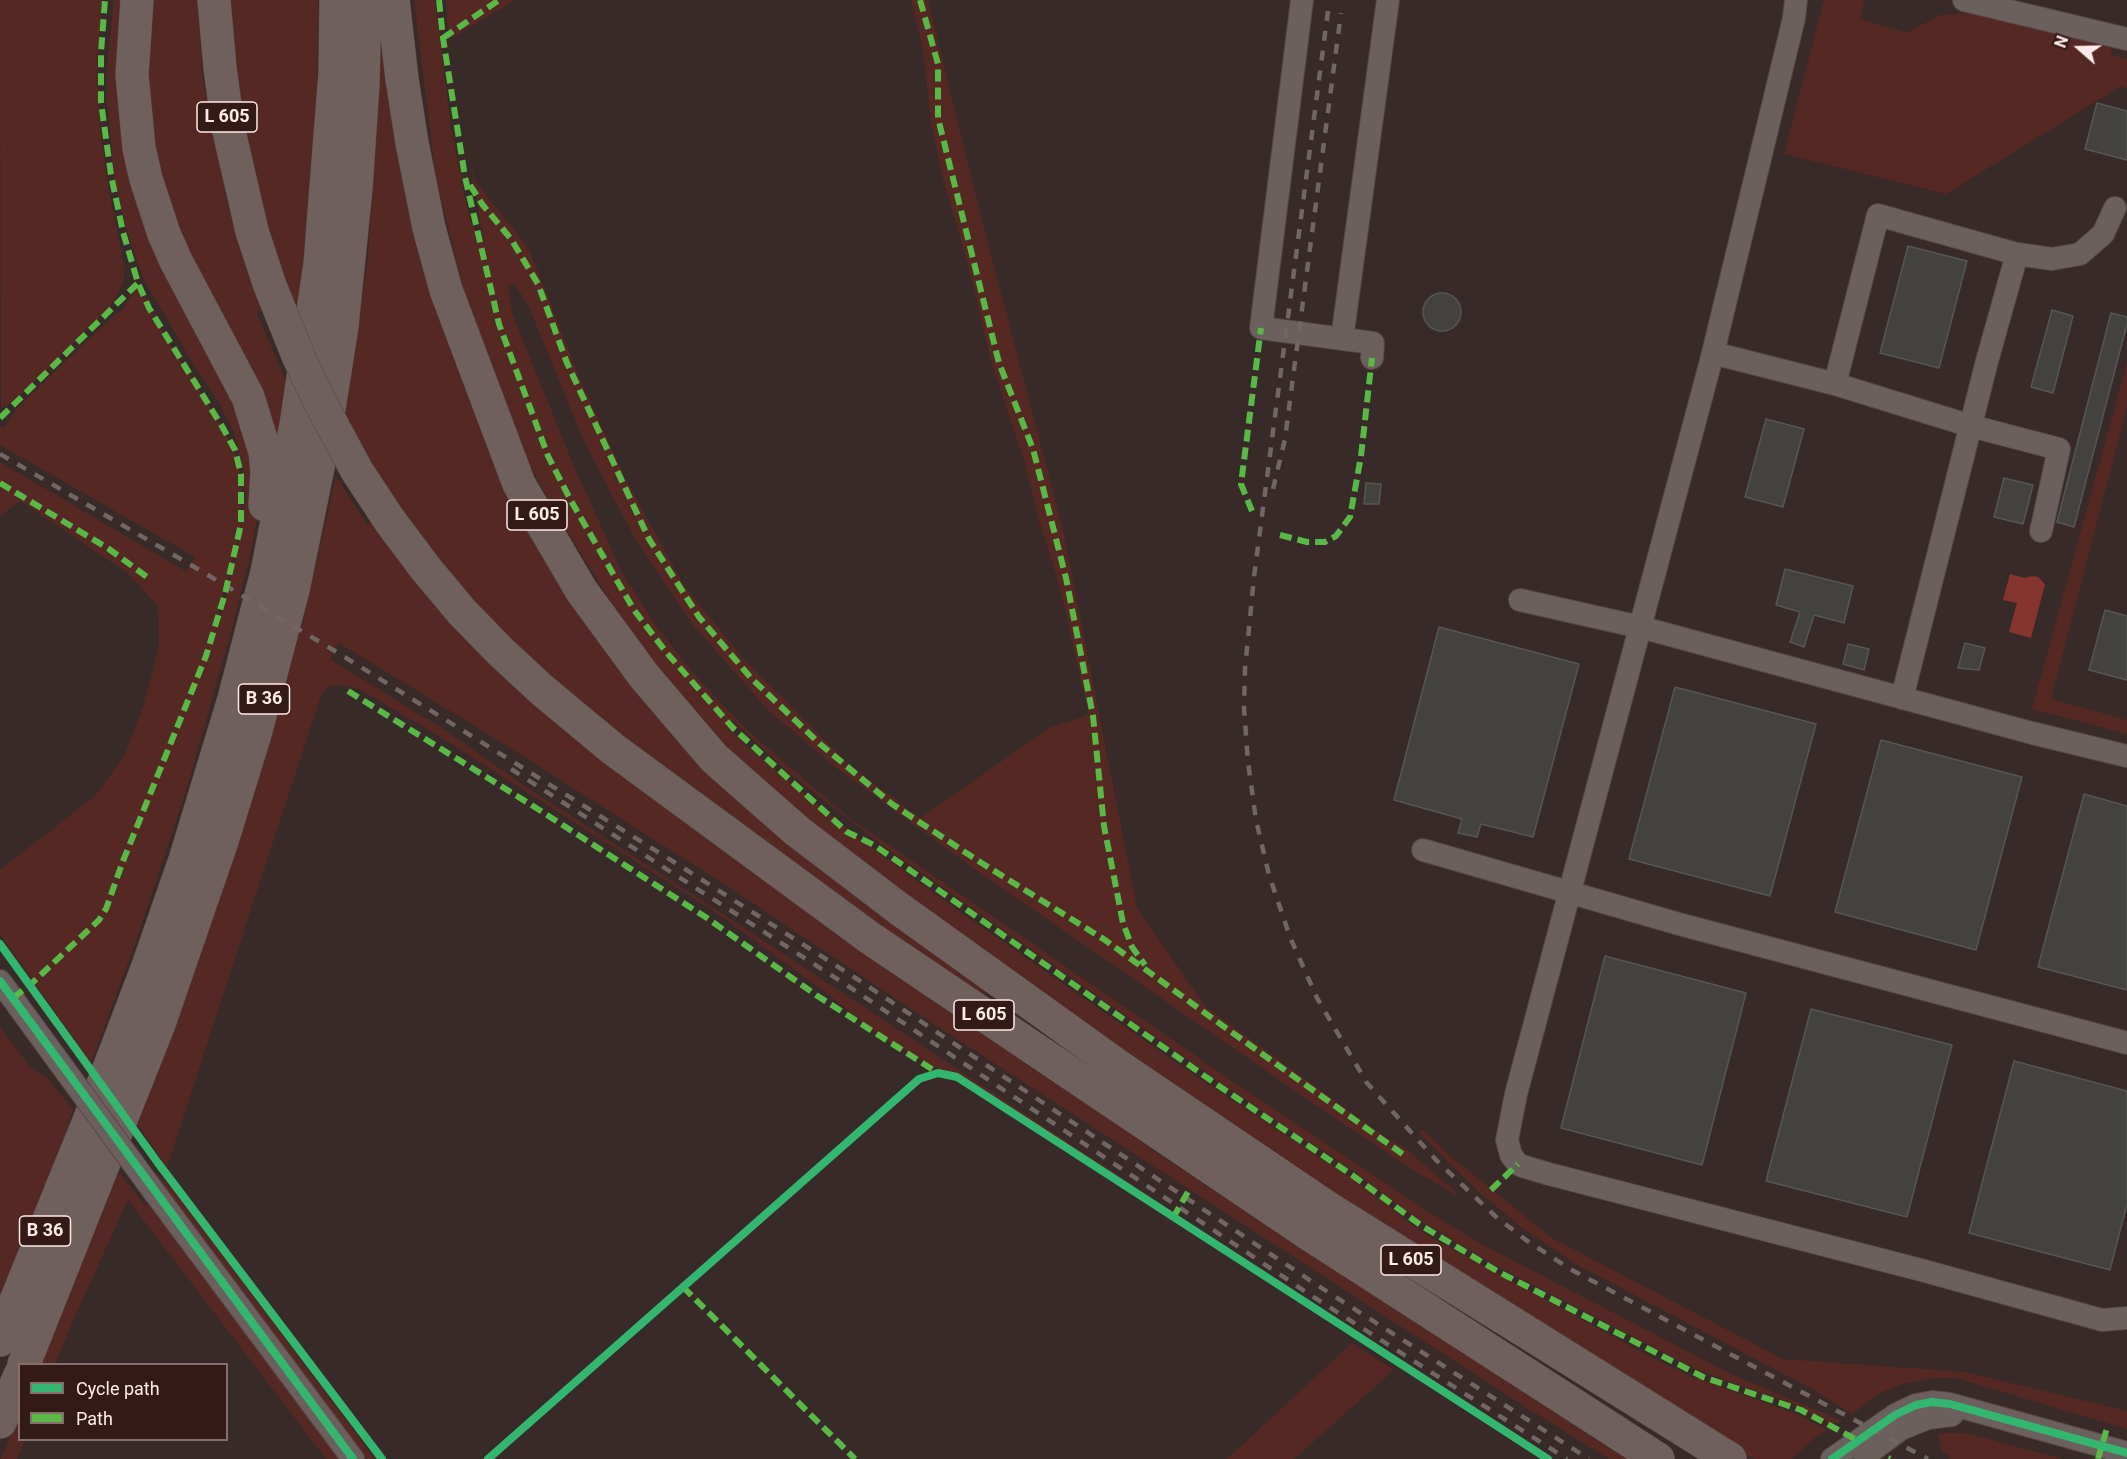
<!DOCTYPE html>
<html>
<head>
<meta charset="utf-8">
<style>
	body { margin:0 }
	#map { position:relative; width:2127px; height:1459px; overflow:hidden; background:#382a28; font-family:Roboto,sans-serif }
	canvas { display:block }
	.legend { position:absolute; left:18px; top:1363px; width:210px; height:78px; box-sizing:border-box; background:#341a17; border:2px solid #856e6b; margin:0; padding:8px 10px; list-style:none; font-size:18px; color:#feebe9 }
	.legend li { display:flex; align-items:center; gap:12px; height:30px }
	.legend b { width:30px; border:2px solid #856e6b }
	.north { position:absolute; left:2049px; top:18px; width:60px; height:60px; -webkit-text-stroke:4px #341a17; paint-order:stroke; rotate:290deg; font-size:16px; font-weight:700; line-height:24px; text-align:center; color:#feebe9 }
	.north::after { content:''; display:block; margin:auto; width:21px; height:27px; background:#feebe9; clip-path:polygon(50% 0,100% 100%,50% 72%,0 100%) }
</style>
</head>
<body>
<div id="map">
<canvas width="2127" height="1459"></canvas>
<ul class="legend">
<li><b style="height:8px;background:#33b770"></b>Cycle path</li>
<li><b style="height:8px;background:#58b947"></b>Path</li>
</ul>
<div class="north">N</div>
</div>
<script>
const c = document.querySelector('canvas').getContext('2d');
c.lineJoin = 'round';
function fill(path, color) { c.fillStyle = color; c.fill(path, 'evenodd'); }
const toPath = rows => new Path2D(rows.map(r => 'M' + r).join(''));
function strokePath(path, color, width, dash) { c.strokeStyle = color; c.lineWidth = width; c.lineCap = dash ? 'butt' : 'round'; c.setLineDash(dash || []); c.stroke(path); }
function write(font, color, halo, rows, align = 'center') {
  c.font = font + ' Roboto,sans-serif'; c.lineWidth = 6; c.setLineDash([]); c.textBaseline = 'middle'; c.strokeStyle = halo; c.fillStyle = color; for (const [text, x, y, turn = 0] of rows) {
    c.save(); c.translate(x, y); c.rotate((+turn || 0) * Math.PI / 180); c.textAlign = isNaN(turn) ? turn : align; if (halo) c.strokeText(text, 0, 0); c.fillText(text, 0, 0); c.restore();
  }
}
const green = toPath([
	[0,0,102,0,97,62,100,128,109,191,125,269,123,283,118,294,110,306,24,392,10,403,1,408],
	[114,0,129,0,126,99,236,388,259,507,250,556,230,636,186,791,134,947,91,1063,0,934,0,870,96,795,124,756,144,704,159,645,158,606,126,572,20,501,0,516,0,462,187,572,195,557,0,445,0,426,4,428,18,407,114,315,122,311,138,283,164,334,223,428,238,460,242,487,241,524,236,549,215,627,218,629,238,550,246,494,243,468,234,433,219,402,195,367,143,278,125,225,115,182,107,103,107,68],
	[145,0,198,0,202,74,228,206,262,310,257,313,288,386,275,451,199,295,143,131],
	[225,0,318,0,317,98,308,215,297,314,256,203],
	[380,0,417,224,596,629,988,989,983,994,920,955,566,698,438,567,374,467,344,415,368,258,376,122],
	[414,0,435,0,451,127,470,221,485,246,470,163,476,182,529,249,577,372,626,480,685,587,744,659,847,763,920,818,1049,728,1089,715,1060,588,1038,516,1025,463,991,360,970,272,943,179,931,123,923,48,911,0,928,0,979,209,1063,530,1137,908,1205,1006,1389,1140,1404,1147,1455,1191,1457,1196,1405,1165,1304,1097,976,870,835,767,769,711,693,625,637,542,585,444,529,307,514,283,508,287,512,313,575,469,623,574,657,627,694,674,748,731,848,817,1228,1078,1432,1214,1478,1242,1729,1373,1842,1421,1832,1424,1789,1402,1740,1386,1693,1368,1491,1263,1415,1217,1336,1159,1297,1135,1214,1078,886,848,791,775,732,720,726,725,745,745,861,840,966,916,1200,1079,1360,1184,1411,1224,1434,1239,1653,1358,1688,1375,1799,1415,1827,1430,1813,1439,1792,1459,1755,1459,1736,1451,1320,1183,1174,1085,885,882,753,776,705,724,652,659,616,610,556,514,530,465,500,396,465,295,436,178],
	[446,0,516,0,448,40],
	[1824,0,1864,0,1860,19,1907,33,1940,15,1967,13,2012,21,2112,48,2111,55,2127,59,2127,88,2121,86,1946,194,1784,154],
	[2127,363,2127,407,2051,699,2127,720,2127,734,2032,709],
	[336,476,367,525,371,522,529,700,592,752,905,976,1157,1153,1626,1459,1609,1459,1527,1408,920,1015,735,891,496,739,339,643,330,659,446,731,534,792,720,912,1178,1215,958,1075,939,1069,890,1043,825,992,718,914,442,738,361,690,343,685,329,686,321,695,167,1167,138,1125,200,957,248,814,303,622],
	[0,1027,30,1067,47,1078,73,1109,60,1150,0,1298],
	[1423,1129,1454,1159,1552,1238,1783,1359,1966,1372,2127,1411,2127,1429,1956,1378,1932,1378,1902,1384,1878,1394,1852,1414,1814,1390,1574,1263,1522,1228,1479,1192,1419,1133],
	[119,1172,145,1206,148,1204,201,1271,339,1459,326,1459,128,1200,72,1323,55,1364,41,1364],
	[159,1175,177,1194,375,1459,366,1459,157,1176],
	[1352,1343,1394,1370,1294,1459,1227,1459],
	[19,1416,20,1440,25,1440,17,1459,1,1459],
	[1948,1433,1965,1433,2064,1459,1949,1459,1950,1456,1942,1451,1938,1434]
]);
const water = toPath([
	[2010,574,2025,578,2032,576,2038,577,2045,584,2031,638,2009,632,2017,603,2003,600]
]);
const building = toPath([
	[2097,103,2127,111,2127,160,2085,149,2097,103],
	[1908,246,1967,261,1939,368,1880,353,1908,246],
	'1423 312a19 19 0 1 1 38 0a19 19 0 1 1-38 0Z',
	[2052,310,2073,316,2053,393,2031,387,2052,310],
	[2111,313,2127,317,2127,324,2074,527,2057,522,2111,313],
	[1766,419,1804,429,1783,507,1745,497,1766,419],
	[2004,478,2033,485,2023,524,1994,517,2004,478],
	[1366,483,1381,484,1379,504,1364,504,1366,483],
	[1785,569,1853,586,1844,623,1814,615,1804,647,1790,642,1800,612,1776,605,1785,569],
	[2105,610,2127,616,2127,680,2089,670,2105,610],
	[1439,627,1579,664,1533,837,1481,824,1477,837,1458,833,1462,819,1394,800,1439,627],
	[1965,643,1985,648,1979,670,1958,668,1965,643],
	[1848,644,1869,649,1864,670,1843,664,1848,644],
	[1675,687,1816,724,1770,896,1629,859,1675,687],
	[1881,740,2022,777,1976,950,1835,912,1881,740],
	[2084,794,2127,806,2127,990,2038,967,2084,794],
	[1605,956,1746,993,1702,1165,1561,1128,1605,956],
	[1811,1009,1952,1045,1907,1217,1766,1181,1811,1009],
	[2014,1061,2127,1091,2127,1204,2110,1270,1969,1233,2014,1061]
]);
const minor = toPath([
	[1302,0,1261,328,1373,343,1372,358],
	[1796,0,1794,18,1713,353,1516,1094,1507,1140,1511,1155,1518,1164,1522,1166,1549,1174,1921,1270,2102,1320,2127,1318],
	[1964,0,2127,39],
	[2017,254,2052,259,2080,254,2103,234,2115,208],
	[1342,339,1388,0],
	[1713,353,1835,384,1971,426,2059,449,2041,531],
	[1835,384,1878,215,2017,254,1987,361,1902,698],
	[1520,600,1640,627,2032,733,2127,756],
	[1423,850,1679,924,2127,1043],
	[0,981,59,1062],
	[146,1181,353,1459],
	[1832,1459,1895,1415,1916,1405,1932,1402,1950,1404,2127,1453],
	[1865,1459,1874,1449,1901,1429,1928,1418,1952,1415]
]);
const highway = toPath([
	[137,0,132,75,139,148,146,179,164,234,176,261,248,397,265,452,267,471,265,505],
	[214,0,220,68,228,127,252,231],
	[393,0,402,79,412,143,429,228,446,290,519,484,581,590,644,676,714,758,797,831,898,908,1118,1066,1328,1208,1730,1459],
	[390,521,426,569,462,612,500,651,542,690,613,749,870,938,1309,1234,1658,1459],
	[0,1340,89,1121,147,969,185,860,234,699,267,572,296,425,320,264,335,73,336,0],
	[24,1364,159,1024,222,841,255,734,293,590,326,428,342,326,356,188,363,85,365,0],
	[0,1422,20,1375]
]);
const rail = toPath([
	[1328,11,1254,577,1245,669,1244,708,1248,762,1256,820,1269,875,1290,937,1317,998,1367,1083,1436,1160,1495,1216,1526,1240,1570,1269,1928,1459],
	[0,454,191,565,335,651,674,862,854,977,1320,1287,1589,1459],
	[1273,489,1285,439,1289,408,1341,13],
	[511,769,848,986,1312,1296,1567,1459]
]);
const minorBridge = toPath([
	[59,1062,146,1181]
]);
const highwayBridge = toPath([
	[252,231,269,283,299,358,321,404,357,471,390,521]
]);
const quiet = toPath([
	[439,0,443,38,465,177,499,324,548,456,570,499,634,610,666,652,733,728,847,832,874,845,1219,1086,1352,1175,1422,1226,1497,1271,1703,1377,1801,1410,1857,1440],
	[920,0,938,64,938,118,999,363,1033,449,1066,578,1093,716,1104,826,1123,923,1132,947,1145,965],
	[443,38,499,0],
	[470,185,482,204,511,239,538,284,567,363,649,539,699,617,751,678,820,744,892,804,980,862,1105,940,1216,1021,1404,1155],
	[0,418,138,283],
	[0,483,109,549,147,577],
	[1252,511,1241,484,1261,328],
	[1280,535,1307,542,1325,542,1336,536,1350,517,1361,456,1372,358],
	[348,691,541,811,707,918,816,995,938,1073],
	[13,998,30,985,99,920,106,909,123,861,206,656,225,594,241,524,241,474,235,450,223,428,149,308,138,283,123,232,111,175,101,102,101,52,105,0],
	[1491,1190,1518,1164],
	[1173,1218,1189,1190],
	[683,1287,855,1459],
	[1888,1458,1890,1459],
	[2098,1459,2107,1428]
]);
const cycleway = toPath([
	[0,944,158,1163,382,1459],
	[0,981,353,1459],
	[488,1459,919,1079,938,1073,957,1077,1548,1459],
	[1832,1459,1895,1415,1916,1405,1932,1402,1950,1404,2127,1453]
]);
const shields = [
	[227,117,60],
	[537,515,60],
	[264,699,51],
	[984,1015,60],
	[45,1231,51],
	[1411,1260,60]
];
const shieldNames = [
	["L 605",227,117],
	["L 605",537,515],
	["B 36",264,699],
	["L 605",984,1015],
	["B 36",45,1231],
	["L 605",1411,1260]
];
fill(green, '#552824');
fill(water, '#86342e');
fill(building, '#434240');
strokePath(building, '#565654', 1.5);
strokePath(minor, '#544645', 24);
strokePath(highway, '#544645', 34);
strokePath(minor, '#6c605e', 22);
strokePath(highway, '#6f605e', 33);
strokePath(rail, '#706664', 4.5, [10, 10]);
strokePath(minorBridge, '#544645', 24, []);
strokePath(highwayBridge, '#544645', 34, []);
strokePath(minorBridge, '#6c605e', 22);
strokePath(highwayBridge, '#6f605e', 33);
strokePath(quiet, '#58b947', 6, [12, 6]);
strokePath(cycleway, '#33b770', 8);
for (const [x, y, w] of shields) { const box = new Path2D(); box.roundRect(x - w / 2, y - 15, w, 30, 4.5); c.fillStyle = '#341a17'; c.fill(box); strokePath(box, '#feebe9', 1.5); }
write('bold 18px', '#feebe9', null, shieldNames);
</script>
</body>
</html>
